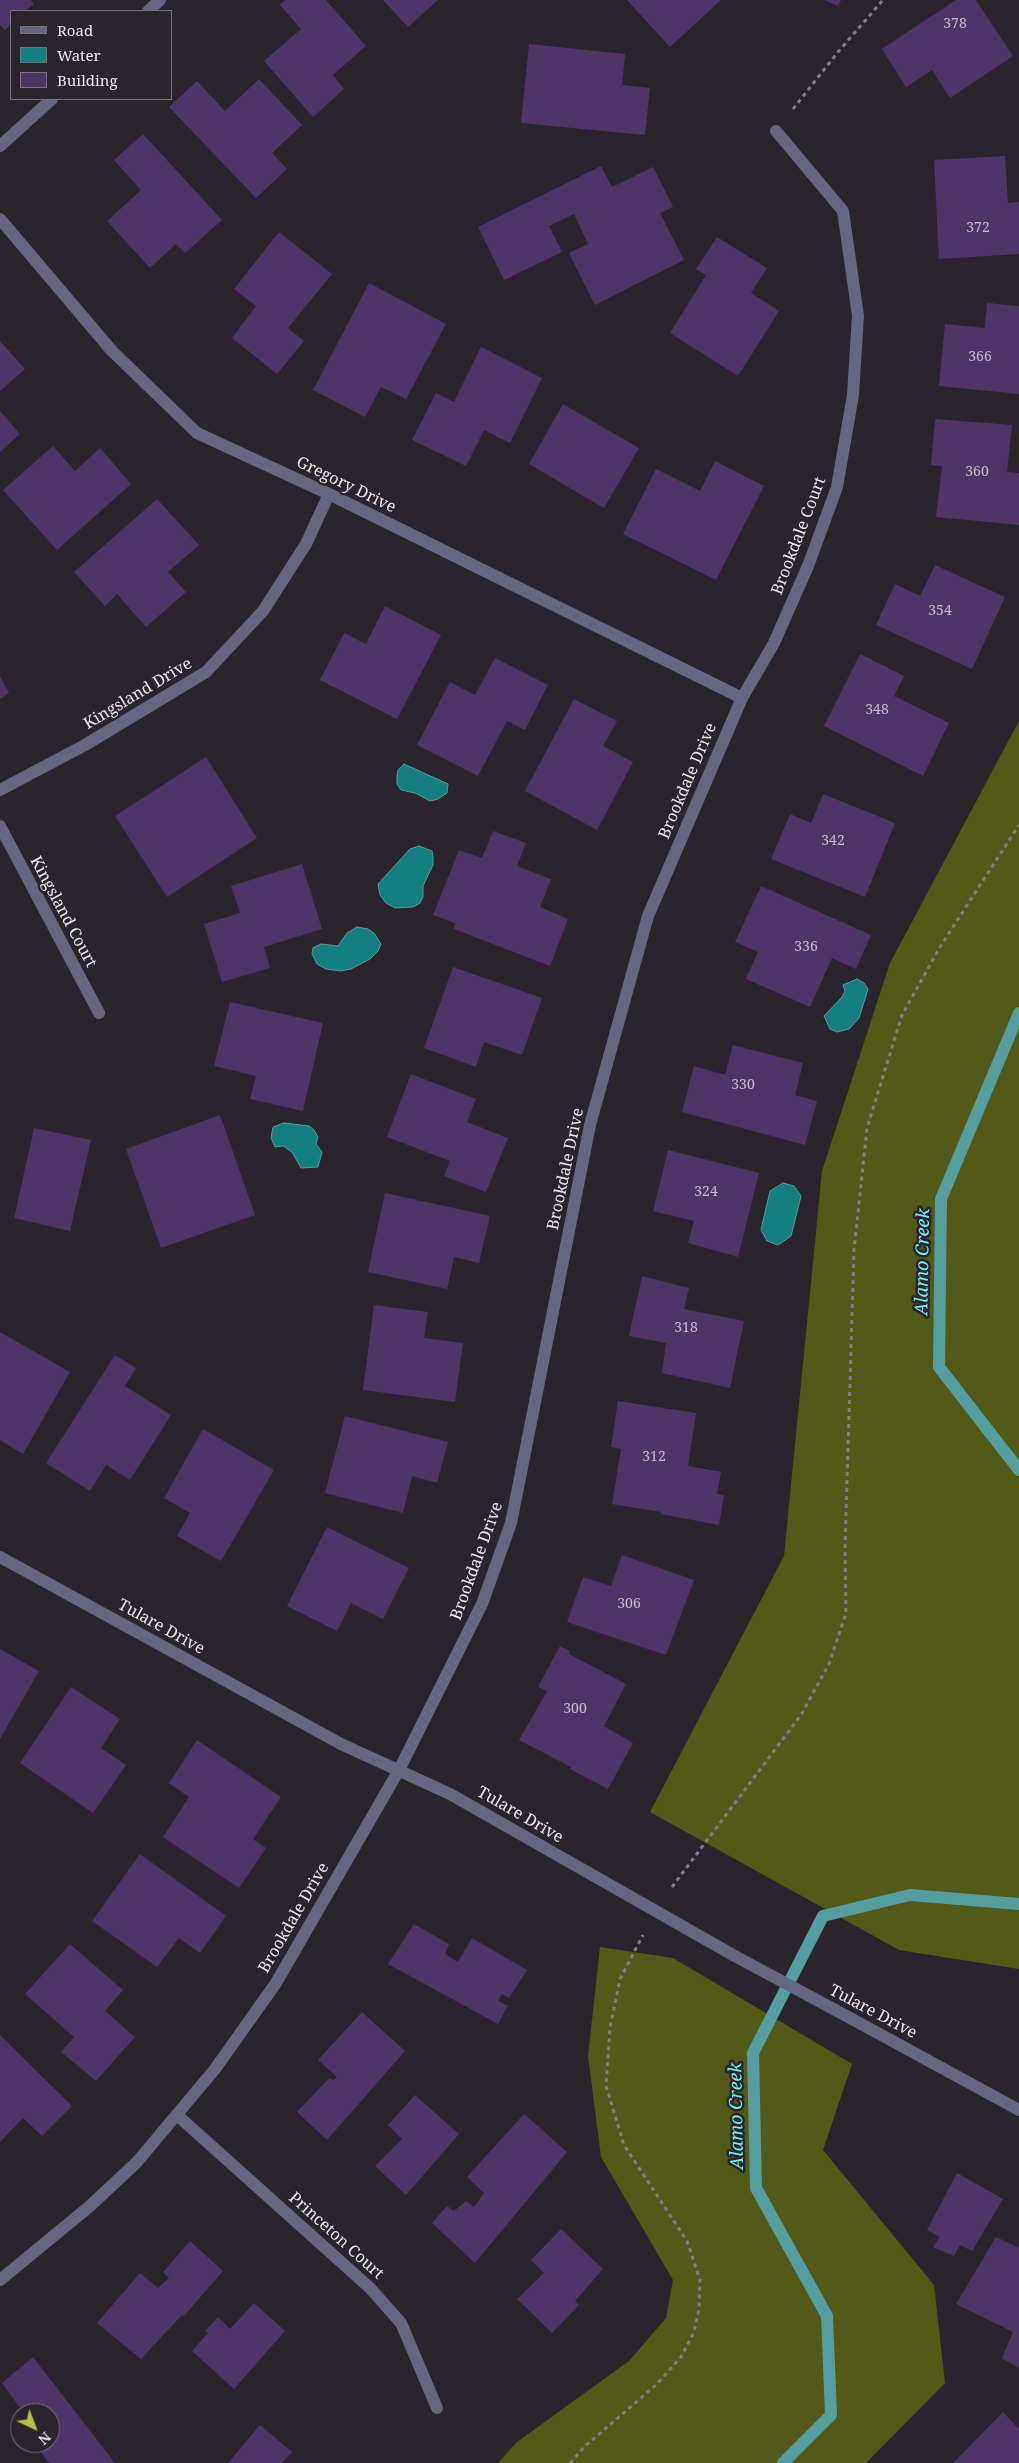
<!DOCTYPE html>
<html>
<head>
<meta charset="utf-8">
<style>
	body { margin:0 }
	#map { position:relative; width:1019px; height:2463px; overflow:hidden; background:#2a252d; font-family:"Noto Serif",serif }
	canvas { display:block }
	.legend { position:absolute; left:10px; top:10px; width:162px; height:90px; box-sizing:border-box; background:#2a252d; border:1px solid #77737a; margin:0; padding:6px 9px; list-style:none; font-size:15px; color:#ebe8ee }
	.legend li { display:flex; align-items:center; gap:10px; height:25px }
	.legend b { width:25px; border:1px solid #77737a }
	.north { position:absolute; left:10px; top:2403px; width:50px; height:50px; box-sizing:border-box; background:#2a252d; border:1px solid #77737a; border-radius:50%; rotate:137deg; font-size:14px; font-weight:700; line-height:20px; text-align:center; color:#ebe8ee }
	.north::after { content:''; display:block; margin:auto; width:18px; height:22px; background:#b6c148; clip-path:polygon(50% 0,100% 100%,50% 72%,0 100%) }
</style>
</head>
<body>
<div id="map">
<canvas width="1019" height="2463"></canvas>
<ul class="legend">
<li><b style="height:6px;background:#656780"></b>Road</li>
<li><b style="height:14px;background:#137f7f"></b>Water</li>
<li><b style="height:14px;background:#4f3467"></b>Building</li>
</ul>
<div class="north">N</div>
</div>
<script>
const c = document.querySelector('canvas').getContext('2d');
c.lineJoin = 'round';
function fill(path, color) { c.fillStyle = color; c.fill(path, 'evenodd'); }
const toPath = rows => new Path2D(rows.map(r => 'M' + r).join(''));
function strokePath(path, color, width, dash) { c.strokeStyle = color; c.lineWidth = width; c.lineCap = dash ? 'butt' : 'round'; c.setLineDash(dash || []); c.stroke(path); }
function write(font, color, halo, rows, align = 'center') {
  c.font = font + ' "Noto Serif",serif'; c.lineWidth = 5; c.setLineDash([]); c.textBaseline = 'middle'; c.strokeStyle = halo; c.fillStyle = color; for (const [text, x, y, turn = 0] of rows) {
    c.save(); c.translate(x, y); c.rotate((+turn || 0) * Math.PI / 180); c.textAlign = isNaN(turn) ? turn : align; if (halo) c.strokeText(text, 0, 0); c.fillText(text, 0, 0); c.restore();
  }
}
const forest = toPath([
	[1019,721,1019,1969,899,1950,650,1812,784,1556,822,1171,890,963],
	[600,1947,673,1958,852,2064,823,2150,934,2285,945,2383,866,2463,498,2463,517,2442,629,2361,666,2318,673,2280,601,2157,588,2056]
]);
const water = toPath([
	[404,764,448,784,447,793,438,799,430,801,415,793,401,790,397,784,397,776,398,770,404,764],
	[419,846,432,851,433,857,433,865,423,886,423,897,420,903,413,907,395,908,386,903,380,895,378,884,410,849,419,846],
	[357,927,368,929,374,933,381,944,378,951,370,959,351,969,341,971,326,969,317,964,312,954,313,948,321,944,338,946,347,933,357,927],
	[857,979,864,983,868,989,859,1018,849,1029,837,1032,830,1029,824,1016,842,997,845,991,843,985,857,979],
	[284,1123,309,1126,314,1130,318,1137,316,1144,322,1152,318,1167,301,1168,292,1152,283,1146,275,1147,271,1138,273,1127,284,1123],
	[783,1183,794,1186,801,1196,791,1236,778,1245,767,1241,761,1230,770,1191,783,1183]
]);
const stream = toPath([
	[1019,1013,941,1199,939,1367,1019,1470],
	[783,2463,831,2415,827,2316,756,2188,753,2053,823,1916,910,1895,1019,1904]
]);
const building = toPath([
	[0,0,31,0,34,4,25,11,11,11,11,24,5,30,0,25],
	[285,0,326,0,366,46,333,75,344,89,313,117,264,61,301,29,280,5],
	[383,0,438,0,408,27],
	[627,0,721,0,670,47],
	[824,0,841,0,838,6],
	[956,0,976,0,1013,56,950,98,932,70,906,87,882,49],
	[529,44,625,54,622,85,650,88,645,135,521,123],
	[259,79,302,125,272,153,287,169,256,198,169,107,197,81,225,111],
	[143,134,222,220,185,253,176,244,150,268,107,221,141,190,114,160],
	[1005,156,1008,203,1019,202,1019,254,939,259,934,160],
	[601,166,612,187,653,167,673,207,660,213,684,260,595,305,569,253,588,244,574,214,549,226,562,252,504,280,478,227],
	[279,232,332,274,288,328,304,341,277,374,232,338,256,306,234,289],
	[717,237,767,268,751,293,779,311,738,376,670,333,706,275,696,269],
	[369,283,446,324,406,399,381,387,365,417,313,390],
	[987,303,1019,306,1019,394,939,386,945,324,985,328],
	[0,341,25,369,0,391],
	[481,347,542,378,510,443,484,430,466,466,412,440,436,393,454,402],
	[563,404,639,448,604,508,529,464],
	[0,411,20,434,0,452],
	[935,419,1012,425,1007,472,1019,473,1019,525,936,517,942,466,931,465],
	[53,446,75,471,100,448,131,484,57,550,3,490],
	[715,461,764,486,716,580,623,534,656,469,700,491],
	[157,499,199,545,168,572,186,592,146,627,117,594,105,606,74,572],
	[935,565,1005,597,972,669,876,625,895,584,920,596],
	[385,606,441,635,397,719,320,680,344,633,366,644],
	[860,654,904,676,894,696,949,723,923,776,824,726],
	[495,658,548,685,525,730,507,721,478,776,417,745,450,682,475,695],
	[0,676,9,693,0,699],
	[574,699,617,721,603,746,633,762,597,830,525,791],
	[206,757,257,838,167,897,115,816],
	[823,794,895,823,865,897,771,859,790,814,811,823],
	[493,831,526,843,517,866,551,879,540,907,568,919,550,966,454,929,455,923,433,915,459,850,482,858],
	[302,864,322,929,264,947,270,968,222,982,204,924,240,913,231,886],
	[761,886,871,935,856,969,832,958,810,1007,746,979,758,952,735,942],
	[453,967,542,998,522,1055,484,1042,476,1067,424,1048],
	[230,1002,323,1023,303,1111,250,1099,256,1076,214,1066],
	[733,1045,803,1063,795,1095,817,1101,805,1145,682,1112,694,1066,725,1075],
	[411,1074,476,1099,467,1122,508,1138,486,1192,444,1176,450,1161,387,1137],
	[220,1115,255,1215,161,1248,126,1149],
	[34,1128,91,1140,70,1231,14,1218],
	[668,1150,759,1173,738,1257,688,1243,694,1221,653,1211],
	[385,1193,490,1216,479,1263,454,1257,447,1289,368,1272],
	[642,1276,689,1288,684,1309,744,1321,730,1388,662,1373,666,1343,629,1336],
	[374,1305,428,1312,424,1338,463,1343,455,1402,363,1390],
	[0,1332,70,1372,23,1454,0,1440],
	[115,1355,136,1368,125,1386,171,1415,130,1480,106,1465,90,1491,46,1463],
	[618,1401,696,1413,688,1466,721,1472,717,1494,724,1495,719,1525,661,1514,661,1512,612,1504,621,1449,611,1447],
	[345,1416,448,1442,437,1483,412,1476,403,1513,325,1493],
	[203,1429,274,1470,221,1561,177,1536,190,1513,164,1498],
	[327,1527,409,1568,383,1619,351,1603,337,1631,287,1606],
	[622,1555,694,1580,666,1655,567,1622,583,1577,611,1586],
	[560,1646,570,1651,569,1654,626,1684,604,1726,633,1743,608,1789,570,1769,571,1767,519,1740,547,1691,538,1687],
	[0,1649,39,1671,0,1739],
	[71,1687,120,1719,101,1748,126,1765,93,1813,20,1763],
	[197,1740,281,1797,253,1839,266,1848,239,1888,163,1837,189,1797,169,1783],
	[140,1854,226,1916,200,1953,179,1938,157,1967,92,1921],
	[414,1924,449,1944,445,1954,458,1962,472,1938,527,1970,509,1998,502,1994,498,2001,508,2006,498,2024,388,1964],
	[70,1944,123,1990,105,2011,135,2037,96,2081,61,2052,74,2037,25,1994],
	[362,2012,405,2051,327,2140,297,2112,329,2078,333,2080,337,2077,318,2060],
	[0,2035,72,2106,42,2136,23,2118,0,2142],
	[415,2095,459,2134,406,2195,375,2166,402,2139,388,2125],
	[524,2114,567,2152,475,2263,432,2223,447,2206,454,2211,466,2201,474,2207,484,2193,467,2177],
	[957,2173,1003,2199,972,2251,960,2245,954,2256,933,2247,940,2237,927,2230],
	[561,2229,603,2269,575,2301,579,2305,552,2333,517,2299,544,2273,531,2260],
	[996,2237,1019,2248,1019,2368,1002,2358,1013,2332,956,2304],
	[190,2241,223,2271,184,2316,182,2315,141,2359,97,2323,140,2273,158,2288,169,2278,163,2272],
	[254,2303,285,2331,234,2389,192,2351,208,2333,205,2331,218,2317,230,2329],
	[33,2357,115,2463,49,2463,35,2443,50,2443,50,2413,24,2413,2,2383],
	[1003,2412,1019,2429,1019,2463,953,2463],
	[260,2425,292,2452,282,2463,228,2463]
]);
const path = toPath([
	[793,109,838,52,883,0],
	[672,1887,801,1715,829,1664,846,1613,845,1548,854,1250,867,1128,902,1015,940,947,1019,825],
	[570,2463,584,2447,656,2385,681,2357,694,2332,699,2309,700,2280,687,2241,624,2145,606,2086,610,2028,620,1979,643,1935]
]);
const minor = toPath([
	[148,11,160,0],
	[0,146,52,99],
	[0,219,112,351,197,433,329,494,742,698],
	[0,790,85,745,206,672,263,611,306,544,329,494],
	[0,826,99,1013],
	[733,1955,852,2019],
	[177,2115,370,2288,401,2323,437,2408],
	[0,2280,90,2206,137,2162,215,2069,276,1983,399,1770,482,1604,511,1523,590,1125,648,916,742,698,774,643,808,566,837,487,853,395,858,316,843,211,776,131]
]);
const tertiary = toPath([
	[0,1557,341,1744,450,1794,733,1955],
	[852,2019,1019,2110]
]);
const numberNames = [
	["378",955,24],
	["372",978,228],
	["366",980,357],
	["360",977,472],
	["354",940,611],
	["348",877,710],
	["342",833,841],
	["336",806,947],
	["330",743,1085],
	["324",706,1192],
	["318",686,1328],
	["312",654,1457],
	["306",629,1604],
	["300",575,1709]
];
const streetNames = [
	["Gregory Drive",346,485,26],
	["Brookdale Court",799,536,-69],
	["Kingsland Drive",138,694,-31],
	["Brookdale Drive",688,781,-67],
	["Kingsland Court",63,912,62],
	["Brookdale Drive",566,1169,-78],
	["Brookdale Drive",477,1561,-70],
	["Tulare Drive",161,1627,29],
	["Tulare Drive",520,1815,30],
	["Brookdale Drive",294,1918,-60],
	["Tulare Drive",873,2012,28],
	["Princeton Court",336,2236,42]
];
const waterNames = [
	["Alamo Creek",923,1262,-89],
	["Alamo Creek",737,2116,-91]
];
fill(forest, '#535916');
fill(water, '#137f7f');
strokePath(water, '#549ea0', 1);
strokePath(stream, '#549ea0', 12);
fill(building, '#4f3467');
strokePath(path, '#817d84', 3, [4, 4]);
strokePath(minor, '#656780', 12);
strokePath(tertiary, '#656780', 12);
write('14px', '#c4bbcc', null, numberNames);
write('16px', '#ebe8ee', '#2a252d', streetNames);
write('italic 18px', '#6bf3f3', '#2a252d', waterNames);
</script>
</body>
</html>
